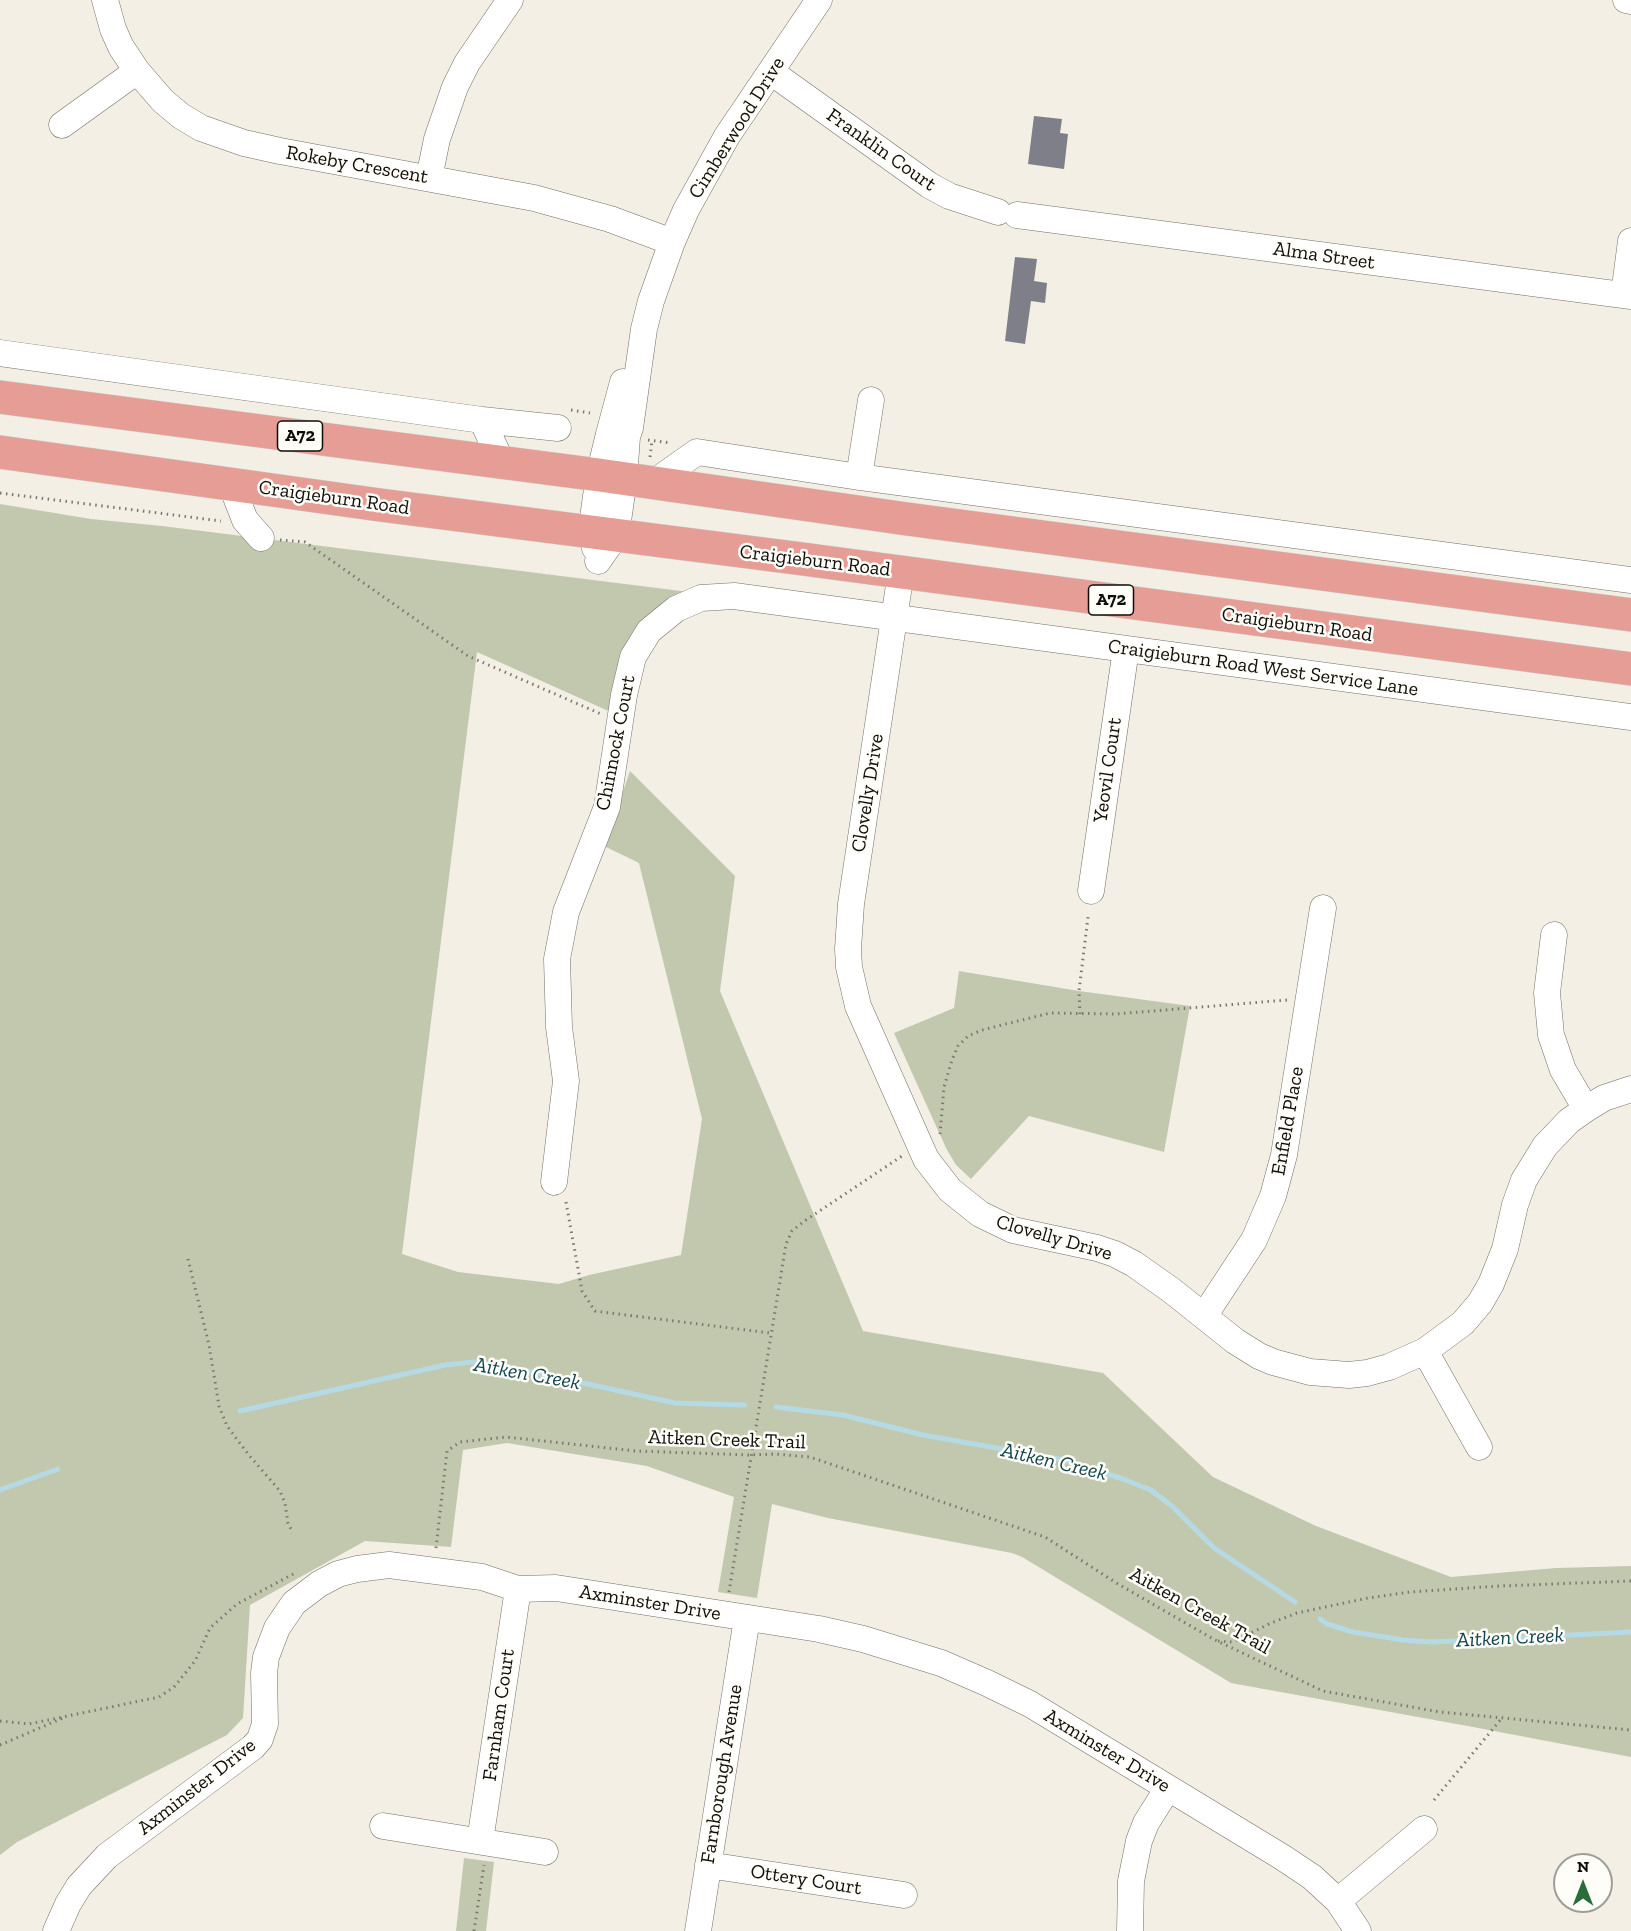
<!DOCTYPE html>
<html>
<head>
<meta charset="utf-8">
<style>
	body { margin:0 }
	#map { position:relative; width:1631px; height:1931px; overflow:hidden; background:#f3efe4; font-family:"Zilla Slab",serif }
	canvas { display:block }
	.north { position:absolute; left:1553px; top:1853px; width:60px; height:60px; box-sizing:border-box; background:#fefdf8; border:2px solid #9f9d99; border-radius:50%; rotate:0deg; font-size:16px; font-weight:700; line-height:24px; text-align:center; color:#100e0b }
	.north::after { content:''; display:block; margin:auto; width:21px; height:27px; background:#296e3a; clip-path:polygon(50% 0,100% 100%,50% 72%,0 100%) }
</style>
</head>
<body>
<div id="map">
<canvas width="1631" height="1931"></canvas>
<div class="north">N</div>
</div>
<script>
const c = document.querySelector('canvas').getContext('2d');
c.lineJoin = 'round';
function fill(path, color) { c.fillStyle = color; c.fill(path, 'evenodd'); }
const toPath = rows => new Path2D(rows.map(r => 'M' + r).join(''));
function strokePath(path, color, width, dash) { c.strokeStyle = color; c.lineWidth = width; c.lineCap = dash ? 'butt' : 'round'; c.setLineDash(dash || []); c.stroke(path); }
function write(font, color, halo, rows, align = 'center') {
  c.font = font + ' "Zilla Slab",serif'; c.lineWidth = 5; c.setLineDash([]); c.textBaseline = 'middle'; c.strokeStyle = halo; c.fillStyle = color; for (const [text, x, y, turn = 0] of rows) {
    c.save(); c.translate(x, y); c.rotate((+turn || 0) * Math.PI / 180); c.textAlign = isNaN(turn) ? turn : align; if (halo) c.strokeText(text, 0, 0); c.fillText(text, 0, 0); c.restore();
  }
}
const green = toPath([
	[0,504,91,519,162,526,689,592,667,605,613,713,477,652,402,1254,458,1272,559,1284,589,1275,681,1255,702,1119,639,863,604,846,630,771,735,876,720,991,863,1331,1103,1373,1213,1477,1316,1526,1451,1577,1556,1568,1631,1566,1631,1757,1473,1727,1231,1683,1022,1557,1012,1553,828,1518,772,1504,757,1598,718,1592,734,1497,647,1466,507,1443,463,1450,451,1547,365,1541,250,1605,243,1718,227,1735,17,1842,0,1855],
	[959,971,1079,991,1190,1006,1164,1152,1029,1116,971,1179,956,1165,946,1148,894,1033,954,1008],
	[464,1858,494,1862,486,1931,456,1931]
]);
const stream = toPath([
	[776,1407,843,1415,923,1435,1059,1459,1123,1479,1151,1490,1173,1507,1214,1548,1295,1602],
	[240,1411,445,1365,474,1362,500,1365,675,1403,745,1405],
	[0,1490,58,1469],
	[1320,1619,1327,1624,1353,1632,1403,1640,1432,1642,1631,1632]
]);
const building = toPath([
	[1034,116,1062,119,1060,133,1068,134,1064,169,1028,164],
	[1015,257,1037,259,1034,281,1047,283,1045,303,1031,301,1025,344,1005,341]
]);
const path = toPath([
	[571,410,590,413],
	[648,440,671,443],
	[650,457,652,440],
	[0,493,221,521],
	[280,540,305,542,468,656,601,714],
	[1080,1014,1079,991,1088,917],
	[940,1134,944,1087,952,1060,958,1046,968,1036,982,1030,1050,1013,1116,1014,1287,1000],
	[566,1202,582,1291,595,1311,770,1333],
	[188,1259,209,1345,219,1406,227,1426,248,1454,280,1491,285,1503,288,1523,293,1533],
	[436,1548,447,1451,460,1442,506,1437,636,1451,750,1455,775,1454,810,1457,1045,1537,1118,1584,1215,1640,1323,1691,1440,1712,1631,1730],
	[729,1592,786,1244,792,1231,803,1222,902,1156],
	[1218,1641,1233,1642,1271,1623,1297,1613,1368,1598,1410,1592,1500,1586,1631,1581],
	[0,1721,29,1724,159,1697,174,1687,195,1661,210,1628,237,1604,295,1573],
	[0,1745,63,1718],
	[1434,1800,1502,1718],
	[474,1931,484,1865]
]);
const minor = toPath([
	[105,0,113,29,121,47,137,71,163,101,181,116,201,128,244,143,280,151,534,198,610,219,672,242],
	[1626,0,1631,1],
	[771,72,929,185,949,196,998,212],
	[62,125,137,71],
	[429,178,437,139,455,87,467,63,510,0],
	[1017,215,1631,296],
	[1624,295,1631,241],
	[0,353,482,420,502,463],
	[482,420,558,428],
	[859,477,871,400],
	[653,483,697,452,859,477,1631,580],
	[231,484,245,520,261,538],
	[595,548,591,532,599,475,609,434,623,382],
	[598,561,616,535,624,479,627,437,630,428,644,329,651,301,672,242,686,210,727,136,819,0],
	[901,572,851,904,848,949,849,967,858,1006,926,1159,950,1190,980,1214,1013,1230,1097,1248,1115,1254,1134,1264,1171,1290,1235,1341,1259,1356,1273,1362,1310,1372,1349,1375,1367,1373,1389,1367,1425,1351,1463,1323,1480,1303,1491,1284,1505,1249,1515,1205,1524,1180,1545,1146,1569,1121,1586,1109,1604,1098,1631,1089],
	[1091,891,1126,649],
	[1554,935,1547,993,1551,1035,1563,1070,1586,1109],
	[554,1182,566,1081,559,1027,557,959,566,912,607,807,624,695,633,657,649,631,676,609,701,598,734,596,1631,717],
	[1204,1316,1254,1240,1273,1196,1284,1155,1323,908],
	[1425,1351,1479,1447],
	[383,1826,545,1852],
	[480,1841,518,1589],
	[708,1865,904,1895],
	[1338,1901,1424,1829],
	[56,1931,68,1904,79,1886,107,1856,253,1747,260,1739,265,1724,264,1673,266,1657,277,1628,294,1603,319,1584,338,1574,357,1569,389,1565,482,1577,518,1589,556,1588,819,1629,863,1639,941,1663,987,1683,1030,1704,1282,1857,1312,1877,1338,1901,1358,1931],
	[698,1931,747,1618],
	[1130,1931,1131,1881,1139,1841,1146,1823,1168,1788]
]);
const major = toPath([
	[0,397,599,475,907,519,1631,615],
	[0,452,380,505,795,558,1631,669]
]);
const shields = [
	[300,436,45],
	[1111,600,45]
];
const shieldNames = [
	["A72",300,436],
	["A72",1111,600]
];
const streetNames = [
	["Cimberwood Drive",737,128,-58],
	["Franklin Court",881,150,35],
	["Rokeby Crescent",357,165,10],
	["Alma Street",1324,256,8],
	["Craigieburn Road",334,498,8],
	["Craigieburn Road",815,561,7],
	["Craigieburn Road",1297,625,8],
	["Craigieburn Road West Service Lane",1263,668,8],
	["Chinnock Court",616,743,-79],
	["Yeovil Court",1108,770,-82],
	["Clovelly Drive",868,793,-81],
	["Enfield Place",1288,1121,-80],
	["Clovelly Drive",1054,1238,16],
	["Aitken Creek Trail",727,1440,2],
	["Axminster Drive",650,1603,9],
	["Aitken Creek Trail",1200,1611,29],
	["Farnham Court",499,1715,-82],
	["Axminster Drive",1107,1751,31],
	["Farnborough Avenue",722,1774,-81],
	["Axminster Drive",197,1787,-38],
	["Ottery Court",806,1880,9]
];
const waterNames = [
	["Aitken Creek",527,1374,10],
	["Aitken Creek",1054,1462,13],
	["Aitken Creek",1510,1638,-3]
];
fill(green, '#c2c8ad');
strokePath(stream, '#b6dae5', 5);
fill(building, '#7f7f89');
strokePath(minor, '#736f66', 27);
strokePath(major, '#cfcfce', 34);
strokePath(path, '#7b7871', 3, [1.5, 4.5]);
strokePath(minor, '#fff', 26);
strokePath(major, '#e59d95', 33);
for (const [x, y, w] of shields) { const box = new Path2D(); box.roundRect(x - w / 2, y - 15, w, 30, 4.5); c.fillStyle = '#fefdf8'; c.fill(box); strokePath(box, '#100e0b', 1.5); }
write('bold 18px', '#100e0b', null, shieldNames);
write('20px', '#100e0b', '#fefdf8', streetNames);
write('italic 21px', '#104350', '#fefdf8', waterNames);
</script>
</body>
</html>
